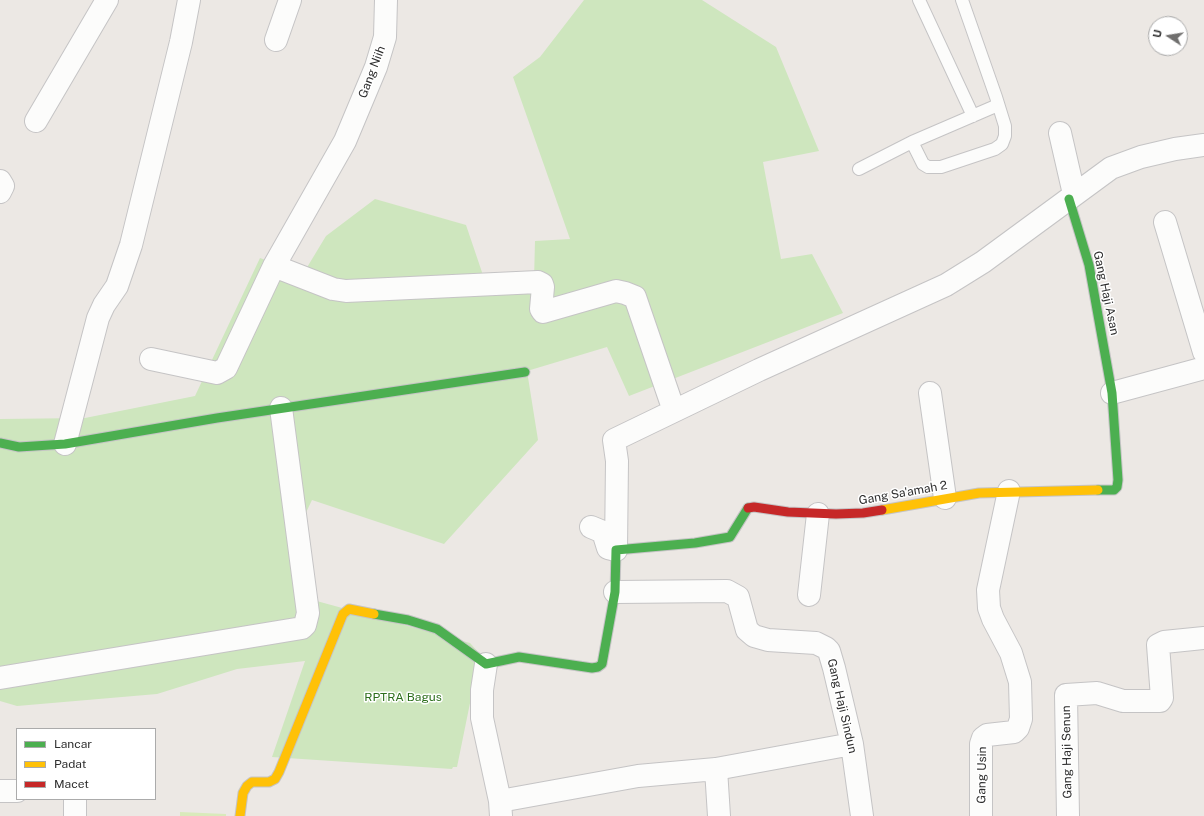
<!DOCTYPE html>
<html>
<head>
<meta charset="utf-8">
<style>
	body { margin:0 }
	#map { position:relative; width:1204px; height:816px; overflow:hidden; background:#ece8e4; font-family:"Public Sans",sans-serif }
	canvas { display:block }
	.legend { position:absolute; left:16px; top:728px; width:140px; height:72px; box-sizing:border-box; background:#fff; border:1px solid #ababab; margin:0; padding:5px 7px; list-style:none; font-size:12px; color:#2e2e2e }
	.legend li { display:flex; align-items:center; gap:8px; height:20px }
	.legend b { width:20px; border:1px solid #ababab }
	.north { position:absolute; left:1148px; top:16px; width:40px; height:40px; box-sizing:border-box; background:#fff; border:1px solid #ababab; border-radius:50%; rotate:282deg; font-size:11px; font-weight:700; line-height:16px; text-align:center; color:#2e2e2e }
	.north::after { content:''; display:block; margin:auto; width:14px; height:18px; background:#706f6e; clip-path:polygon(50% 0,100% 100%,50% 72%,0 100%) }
</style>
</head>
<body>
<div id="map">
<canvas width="1204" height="816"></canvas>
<ul class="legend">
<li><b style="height:5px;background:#4caf50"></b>Lancar</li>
<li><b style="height:5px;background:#ffc107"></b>Padat</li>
<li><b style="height:5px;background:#c62828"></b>Macet</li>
</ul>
<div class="north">U</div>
</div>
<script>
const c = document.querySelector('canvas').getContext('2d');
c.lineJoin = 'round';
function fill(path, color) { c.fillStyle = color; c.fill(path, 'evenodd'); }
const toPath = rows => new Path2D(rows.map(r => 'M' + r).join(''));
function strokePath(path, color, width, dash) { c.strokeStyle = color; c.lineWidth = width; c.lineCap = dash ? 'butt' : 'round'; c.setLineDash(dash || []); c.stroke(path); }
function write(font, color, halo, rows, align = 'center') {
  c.font = font + ' "Public Sans",sans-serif'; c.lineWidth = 3; c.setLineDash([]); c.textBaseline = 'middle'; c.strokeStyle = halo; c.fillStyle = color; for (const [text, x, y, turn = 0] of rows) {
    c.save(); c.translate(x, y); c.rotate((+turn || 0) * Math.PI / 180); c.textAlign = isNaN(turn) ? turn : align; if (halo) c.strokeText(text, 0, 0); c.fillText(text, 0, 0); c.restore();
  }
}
const green = toPath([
	[584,0,702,0,776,47,819,151,763,162,781,259,812,254,843,313,629,396,607,347,527,371,538,440,444,544,312,500,300,525,313,600,470,643,480,654,457,767,453,767,452,769,272,757,305,661,237,669,157,694,17,706,0,701,0,419,85,418,195,396,260,258,303,274,326,236,375,199,466,225,487,287,534,280,535,241,570,239,513,77,540,57]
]);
const pitch = toPath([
	[180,812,226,814,226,816,180,816]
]);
const lane = toPath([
	[919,0,973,116],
	[962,0,996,97,1005,126,1005,136,1002,144,995,149,941,167,928,167,923,164,912,142,998,105],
	[859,169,912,142]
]);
const street = toPath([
	[276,40,290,0],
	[36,121,107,0],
	[1060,133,1074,194],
	[0,181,3,186,0,192],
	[1165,222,1204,352],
	[274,266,333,289,346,291,538,282,542,284,543,287,541,309,543,312,616,291,625,293,635,297,674,411],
	[151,359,217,373,226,368,274,266,345,141,376,67,385,37,386,0],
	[930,393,945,498],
	[1112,393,1204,368],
	[65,444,98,318,104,305,117,286,131,245,181,42,189,0],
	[591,527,603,532,608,548,616,550,617,461,614,440,759,370,946,285,983,262,1111,168,1141,157,1175,149,1204,145],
	[615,592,727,591,738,597,747,630,754,636,768,640,816,643,826,648,829,651,834,668,852,744,862,816],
	[809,595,818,514],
	[486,664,482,690,482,718,500,801,501,816],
	[0,678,302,628,305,625,308,613,281,408],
	[716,769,719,816],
	[0,791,17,791],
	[75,799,75,816],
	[500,801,638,776,716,769,852,744],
	[981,816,981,744,983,738,987,735,1014,732,1018,728,1021,719,1020,682,1011,653,993,619,989,608,988,590,1009,491],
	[1068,816,1066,695,1097,693,1123,701,1160,701,1162,698,1158,645,1164,642,1204,638]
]);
const fast = toPath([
	[1069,199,1089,265,1112,393,1118,480,1117,487,1114,490,1098,490],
	[0,443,19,447,65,444,217,418,525,372],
	[374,614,408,620,437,629,486,664,519,657,592,668,598,667,602,664,615,592,616,550,695,543,730,537,748,508]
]);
const slow = toPath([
	[882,510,979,493,1098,490],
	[240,816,243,793,247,786,252,782,269,782,275,779,279,772,343,614,349,609,374,614]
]);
const jam = toPath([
	[748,508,754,507,788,512,836,514,863,513,882,510]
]);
const streetNames = [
	["Gang Niih",372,72,-69],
	["Gang Haji Asan",1106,293,78],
	["Gang Sa'amah 2",903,493,-10],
	["Gang Haji Sindun",842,706,77],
	["Gang Haji Senun",1067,752,-91],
	["Gang Usin",982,775,-89]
];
const parkNames = [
	["RPTRA Bagus",403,697]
];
fill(green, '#cee6be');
fill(pitch, '#d9eabb');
strokePath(lane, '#c5c4c5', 14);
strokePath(street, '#c5c4c5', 24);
strokePath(fast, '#c5c4c5', 11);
strokePath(slow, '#c5c4c5', 11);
strokePath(jam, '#c5c4c5', 11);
strokePath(lane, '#fcfcfb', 12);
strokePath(street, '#fcfcfb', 22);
strokePath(fast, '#4caf50', 9);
strokePath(slow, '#ffc107', 9);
strokePath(jam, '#c62828', 9);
write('12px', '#2e2e2e', '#fff', streetNames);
write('12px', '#2c6e1b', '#fff', parkNames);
</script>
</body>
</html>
